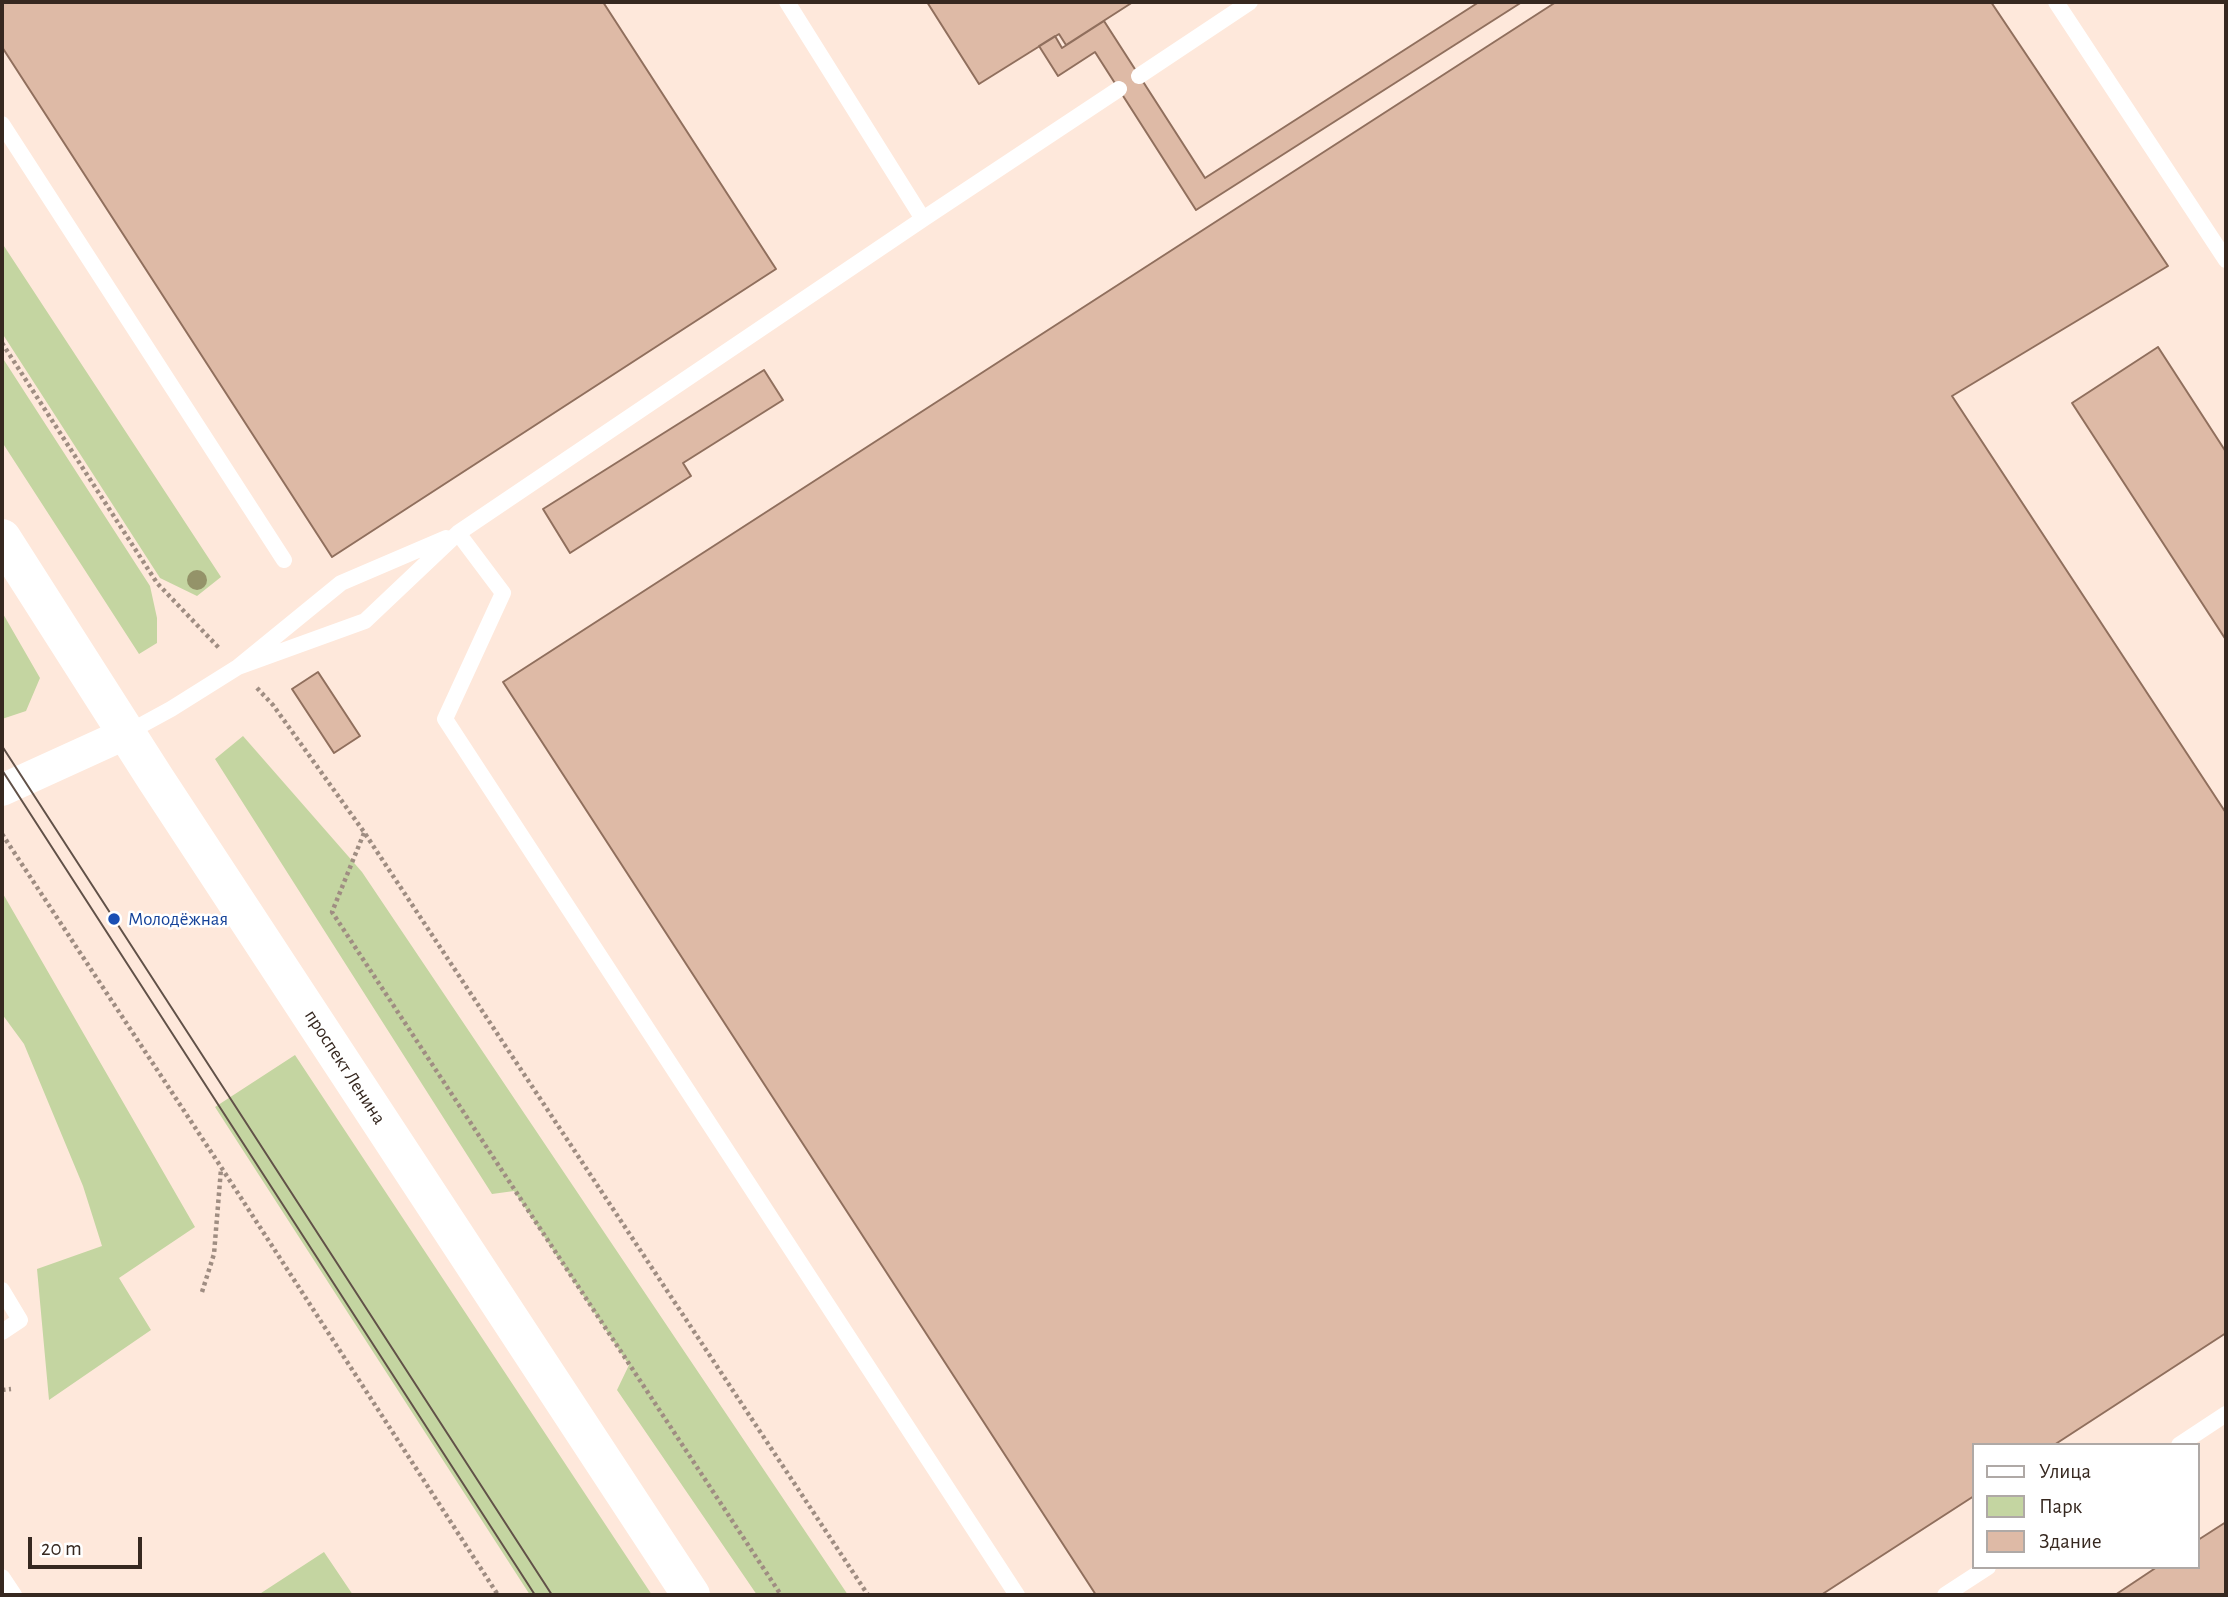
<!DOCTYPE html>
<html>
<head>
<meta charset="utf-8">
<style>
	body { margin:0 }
	#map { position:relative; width:2228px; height:1597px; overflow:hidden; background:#fee8db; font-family:"Alegreya Sans",sans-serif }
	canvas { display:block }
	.frame { position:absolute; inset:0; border:4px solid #362820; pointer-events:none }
	.legend { position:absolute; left:1972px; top:1443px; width:228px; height:126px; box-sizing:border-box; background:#fff; border:2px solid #afa9a6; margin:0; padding:9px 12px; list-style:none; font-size:21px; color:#362820 }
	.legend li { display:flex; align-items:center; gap:14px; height:35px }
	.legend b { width:35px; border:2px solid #afa9a6 }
	.scale { position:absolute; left:28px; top:1537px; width:114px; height:32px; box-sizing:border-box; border:4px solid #362820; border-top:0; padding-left:9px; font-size:21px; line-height:24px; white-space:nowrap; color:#362820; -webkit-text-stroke:5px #fff; paint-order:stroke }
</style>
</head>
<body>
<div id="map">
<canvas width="2228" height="1597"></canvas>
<div class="frame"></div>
<ul class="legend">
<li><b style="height:9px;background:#fff"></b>Улица</li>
<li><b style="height:19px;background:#c4d5a1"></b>Парк</li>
<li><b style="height:19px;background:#debaa6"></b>Здание</li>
</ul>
<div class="scale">20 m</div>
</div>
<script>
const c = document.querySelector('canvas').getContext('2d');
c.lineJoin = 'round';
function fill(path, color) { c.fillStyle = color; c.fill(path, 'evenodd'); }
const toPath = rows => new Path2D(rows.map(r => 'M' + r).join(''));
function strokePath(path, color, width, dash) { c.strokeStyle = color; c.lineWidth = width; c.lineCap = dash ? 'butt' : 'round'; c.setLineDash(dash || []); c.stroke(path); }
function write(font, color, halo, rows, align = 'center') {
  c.font = font + ' "Alegreya Sans",sans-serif'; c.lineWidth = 5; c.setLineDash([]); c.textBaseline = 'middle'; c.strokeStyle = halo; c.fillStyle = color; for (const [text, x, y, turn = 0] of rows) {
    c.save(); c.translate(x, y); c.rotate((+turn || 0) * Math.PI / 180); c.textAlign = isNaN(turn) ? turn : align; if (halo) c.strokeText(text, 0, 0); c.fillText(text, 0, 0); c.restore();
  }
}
const green = toPath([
	[2,243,221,577,197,596,160,578,2,333],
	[2,357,150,586,157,618,157,643,139,654,2,442],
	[2,612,40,678,26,711,2,719],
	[243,736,362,872,848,1595,757,1595,617,1390,629,1365,514,1191,492,1194,215,759],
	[2,892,195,1227,119,1278,151,1330,49,1400,37,1269,102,1246,83,1186,24,1044,2,1014],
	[295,1055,652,1595,530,1595,215,1107],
	[324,1552,353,1595,258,1595]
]);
const building = toPath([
	[2,2,603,2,776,269,332,557,2,47,2,2],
	[927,2,1133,2,1066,45,1059,34,979,84,927,2],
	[1479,2,1522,2,1196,210,1095,52,1058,76,1039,46,1055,36,1062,48,1104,21,1205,178,1479,2],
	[1556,2,1991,2,2168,266,1952,396,2226,813,2226,1333,2054,1445,1974,1445,1974,1496,1821,1595,1096,1595,503,682,1556,2],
	[2158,347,2226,452,2226,640,2072,403,2158,347],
	[764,370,783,400,683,463,691,476,570,553,543,509,764,370],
	[318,672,360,736,334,753,292,689,318,672],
	[2226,1522,2226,1595,2115,1595,2157,1567,2198,1567,2198,1540,2226,1522]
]);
const path = toPath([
	[2,343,157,583,220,649],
	[257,688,273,705,364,832,868,1595],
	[364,833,332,912,781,1595],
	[2,834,221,1167,498,1595],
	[202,1292,214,1254,221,1169],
	[2,1390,11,1389]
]);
const service = toPath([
	[787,2,923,219,1119,89],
	[2056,2,2226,260],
	[1139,76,1250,2],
	[2,124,284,560],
	[458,533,503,593,445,719,1017,1595],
	[238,667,365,621,458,533,923,219],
	[127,733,171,709,238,667,341,583,446,538],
	[2,1290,20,1320,2,1332],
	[2179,1445,2226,1414],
	[2,1577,14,1595],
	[1945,1595,1988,1567]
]);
const minor = toPath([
	[2,790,127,733]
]);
const secondary = toPath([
	[2,538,155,778,691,1595]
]);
const tram = toPath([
	[2,746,552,1595],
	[2,770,535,1595]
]);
const trees = [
	[197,580]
];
const markers = [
	[114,919,7,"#1a4fb4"]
];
const transitNames = [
	["Молодёжная",128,919]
];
const streetNames = [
	["проспект Ленина",345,1067,57]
];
fill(green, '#c4d5a1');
fill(building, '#debaa6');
strokePath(building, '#906f5d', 2);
strokePath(path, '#9f8d82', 4.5, [3.5, 3.5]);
strokePath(service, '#fff', 16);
strokePath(minor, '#fff', 32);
strokePath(secondary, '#fff', 38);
strokePath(tram, '#615148', 2);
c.fillStyle = '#949369';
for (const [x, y] of trees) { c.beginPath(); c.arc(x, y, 10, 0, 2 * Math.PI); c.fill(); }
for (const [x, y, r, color] of markers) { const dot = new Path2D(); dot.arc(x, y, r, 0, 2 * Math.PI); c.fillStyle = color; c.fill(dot); strokePath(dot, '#fff', 2.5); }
write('19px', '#164399', '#fff', transitNames, 'left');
write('19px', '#362820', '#fff', streetNames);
</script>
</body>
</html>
